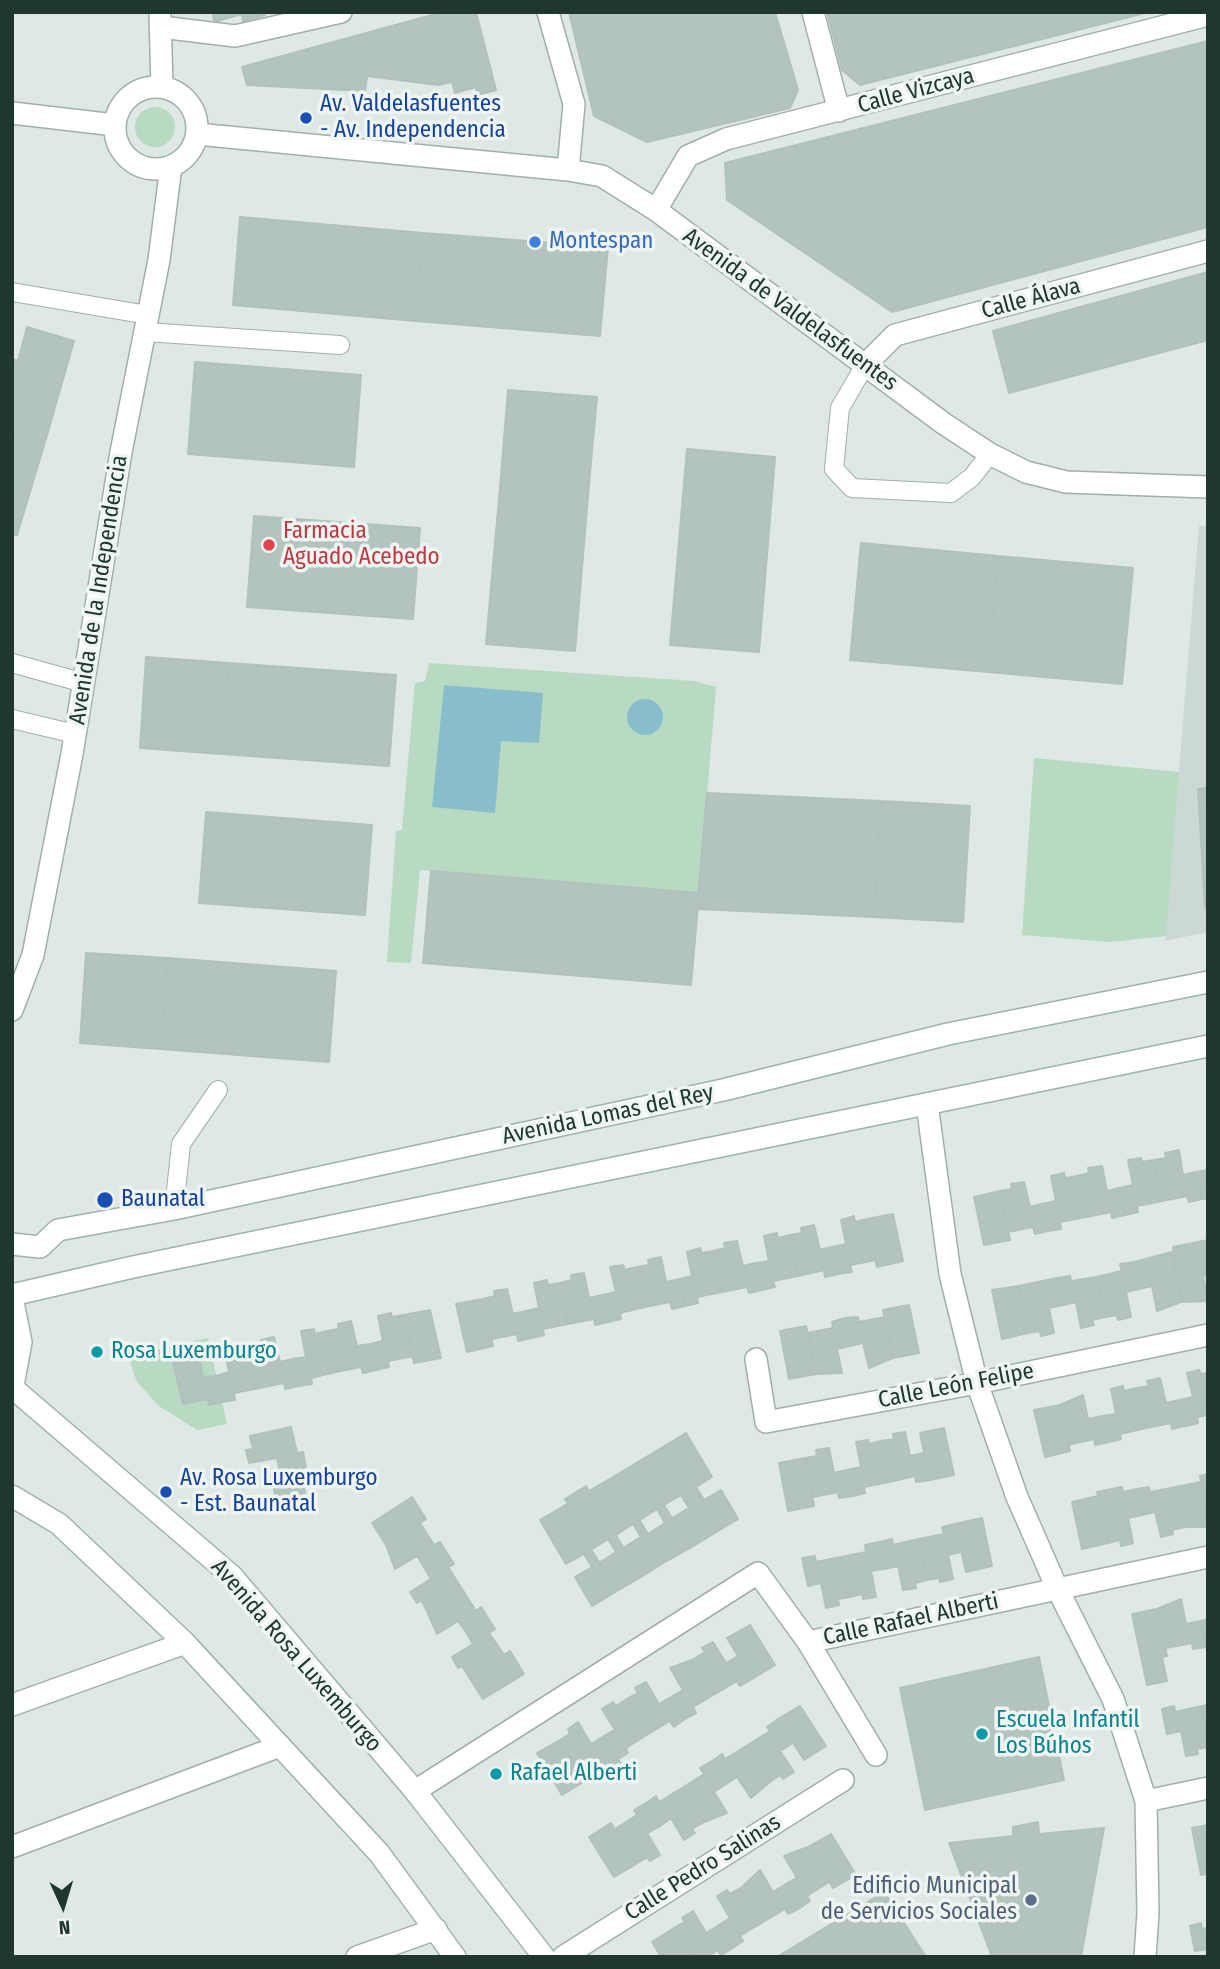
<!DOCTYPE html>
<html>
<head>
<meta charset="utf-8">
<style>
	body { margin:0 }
	#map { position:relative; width:1220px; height:1969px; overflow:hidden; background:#dee8e4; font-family:"Fira Sans Condensed",sans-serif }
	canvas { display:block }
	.frame { position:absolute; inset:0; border:14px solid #203731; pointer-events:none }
	.north { position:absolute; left:28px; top:1871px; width:70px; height:70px; -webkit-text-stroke:5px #eef5f2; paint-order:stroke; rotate:176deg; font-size:19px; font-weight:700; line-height:28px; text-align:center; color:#203731 }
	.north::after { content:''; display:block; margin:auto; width:24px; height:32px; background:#203731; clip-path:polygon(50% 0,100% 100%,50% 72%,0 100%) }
</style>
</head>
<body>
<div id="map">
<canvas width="1220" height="1969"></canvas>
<div class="frame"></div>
<div class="north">N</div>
</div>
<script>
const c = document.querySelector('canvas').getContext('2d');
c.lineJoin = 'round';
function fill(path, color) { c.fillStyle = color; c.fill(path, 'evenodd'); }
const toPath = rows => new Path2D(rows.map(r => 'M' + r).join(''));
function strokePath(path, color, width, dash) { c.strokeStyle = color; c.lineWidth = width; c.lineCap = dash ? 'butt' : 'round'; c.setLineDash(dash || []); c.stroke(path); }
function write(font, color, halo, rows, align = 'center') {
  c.font = font + ' "Fira Sans Condensed",sans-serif'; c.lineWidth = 7; c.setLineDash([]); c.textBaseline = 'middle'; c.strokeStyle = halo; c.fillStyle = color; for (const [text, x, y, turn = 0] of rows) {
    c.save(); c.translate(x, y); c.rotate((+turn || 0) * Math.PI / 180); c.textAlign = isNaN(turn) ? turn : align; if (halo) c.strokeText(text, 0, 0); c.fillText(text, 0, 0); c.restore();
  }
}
const built = toPath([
	[1199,526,1208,526,1208,932,1165,941]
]);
const green = toPath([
	'135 127a20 20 0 1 1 40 0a20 20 0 1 1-40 0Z',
	[429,663,694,681,716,687,699,893,420,870,411,963,387,962,396,831,402,830,415,683,425,681],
	[444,685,445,685,543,694,501,740],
	[637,701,636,733,627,718,629,708],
	[1034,758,1179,772,1166,936,1110,942,1022,935],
	[208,1338,227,1424,197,1430,159,1406,137,1382,128,1356]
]);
const water = toPath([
	[444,685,543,693,539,743,501,741,495,813,432,807],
	'627 717a18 18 0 1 1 36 0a18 18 0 1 1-36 0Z'
]);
const building = toPath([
	[213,12,264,12,265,15,243,21,242,14,214,22,213,12],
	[443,12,476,12,496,90,478,95,476,87,455,93,452,82,438,85,367,76,365,91,247,85,242,67,443,12],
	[569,12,775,12,798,90,790,108,647,142,594,116,569,12],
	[827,12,1149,12,860,85,842,70,827,12],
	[1208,41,1208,227,892,312,727,200,725,163,1208,41],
	[240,217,423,233,416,321,233,305,240,217],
	[423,233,608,247,600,336,416,321,423,233],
	[1208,272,1208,340,1009,393,993,331,1208,272],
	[27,327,74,341,45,442,12,433,12,359,18,361,27,327],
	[195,362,361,375,354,467,188,454,195,362],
	[508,390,597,397,589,484,501,476,508,390],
	[12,433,45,442,17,535,12,534,12,433],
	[687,449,775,457,759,652,670,645,687,449],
	[501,476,589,484,575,651,486,644,501,476],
	[254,516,420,528,413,619,247,607,254,516],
	[861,543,998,556,988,672,850,660,861,543],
	[998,556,1133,568,1122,684,988,672,998,556],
	[146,657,229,663,222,754,140,748,146,657],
	[229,663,396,675,389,766,222,754,229,663],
	[1208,788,1208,908,1205,908,1198,789,1208,788],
	[707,793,881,801,874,917,697,909,707,793],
	[881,801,970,806,963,922,874,917,881,801],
	[206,812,372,825,365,915,199,903,206,812],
	[431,871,699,893,691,985,423,963,431,871],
	[86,953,168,958,161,1049,80,1043,86,953],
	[168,958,336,971,329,1062,161,1049,168,958],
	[1179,1150,1183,1175,1196,1172,1202,1199,1189,1202,1187,1196,1162,1201,1154,1160,1166,1158,1165,1153,1179,1150],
	[1141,1158,1142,1162,1154,1160,1162,1201,1137,1206,1138,1212,1125,1215,1119,1188,1133,1185,1128,1160,1141,1158],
	[1102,1166,1107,1191,1119,1188,1125,1215,1112,1218,1111,1212,1086,1217,1077,1176,1089,1173,1088,1168,1102,1166],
	[1208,1170,1208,1198,1202,1199,1196,1172,1208,1170],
	[1064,1173,1065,1178,1077,1176,1086,1217,1060,1222,1061,1229,1048,1231,1042,1204,1056,1201,1051,1176,1064,1173],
	[1024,1182,1030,1207,1042,1204,1048,1231,1035,1234,1033,1227,1008,1232,1000,1191,1012,1189,1011,1184,1024,1182],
	[1000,1191,1010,1240,984,1245,974,1197,1000,1191],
	[893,1214,903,1261,877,1267,867,1219,893,1214],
	[854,1216,855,1222,867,1219,876,1260,850,1265,852,1272,838,1274,832,1247,846,1244,841,1220,854,1216],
	[814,1225,820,1250,832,1247,838,1274,825,1277,824,1270,798,1276,790,1235,802,1233,801,1228,814,1225],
	[777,1233,778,1238,790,1235,798,1276,773,1281,775,1287,762,1290,756,1263,769,1261,764,1236,777,1233],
	[1208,1240,1208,1275,1203,1276,1208,1301,1181,1302,1173,1247,1208,1240],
	[737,1241,743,1266,756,1263,762,1290,749,1293,747,1287,722,1292,713,1251,725,1248,724,1243,737,1241],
	[700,1248,702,1253,713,1251,722,1292,697,1297,698,1303,685,1306,680,1279,692,1276,687,1252,700,1248],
	[1172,1252,1181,1302,1157,1311,1152,1286,1139,1289,1134,1262,1172,1252],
	[661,1257,666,1282,680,1279,685,1306,672,1309,670,1302,645,1307,637,1267,649,1265,648,1260,661,1257],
	[1134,1262,1139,1289,1126,1292,1131,1317,1118,1320,1117,1315,1105,1317,1097,1277,1122,1271,1120,1264,1134,1262],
	[623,1265,625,1270,637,1267,645,1307,620,1313,621,1319,608,1322,603,1295,616,1292,610,1267,623,1265],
	[584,1273,589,1298,603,1295,608,1322,595,1325,594,1319,568,1324,560,1283,572,1280,571,1275,584,1273],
	[1070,1276,1071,1281,1097,1277,1105,1317,1092,1320,1094,1325,1081,1328,1076,1302,1063,1305,1057,1278,1070,1276],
	[1057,1278,1063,1305,1049,1308,1054,1333,1041,1336,1040,1331,1028,1333,1019,1286,1057,1278],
	[547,1280,548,1285,560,1283,568,1324,543,1329,544,1335,532,1338,526,1311,539,1308,534,1283,547,1280],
	[1019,1286,1028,1333,1002,1339,992,1290,1019,1286],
	[507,1289,513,1314,526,1311,532,1338,518,1341,517,1334,492,1339,483,1299,495,1296,494,1291,507,1289],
	[483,1299,493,1346,467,1352,456,1304,483,1299],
	[909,1305,919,1353,893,1358,883,1310,909,1305],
	[430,1310,441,1358,414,1363,404,1315,430,1310],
	[391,1313,392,1317,404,1315,413,1356,388,1361,389,1367,376,1370,370,1344,383,1341,378,1316,391,1313],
	[858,1317,859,1322,885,1317,893,1358,869,1368,863,1343,850,1346,845,1318,858,1317],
	[845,1318,850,1346,837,1349,842,1373,816,1374,808,1333,833,1328,832,1322,845,1318],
	[351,1321,357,1346,370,1344,376,1370,363,1373,361,1367,336,1372,327,1331,339,1329,338,1324,351,1321],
	[806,1326,816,1374,789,1379,780,1331,806,1326],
	[314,1329,315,1334,327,1331,336,1372,311,1378,312,1384,299,1386,293,1359,306,1357,301,1331,314,1329],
	[274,1337,280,1362,293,1359,299,1386,285,1389,284,1383,259,1388,251,1348,262,1345,261,1340,274,1337],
	[237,1345,238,1350,251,1348,259,1388,234,1393,235,1400,222,1402,216,1376,229,1372,224,1348,237,1345],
	[198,1353,203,1378,216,1376,222,1402,209,1405,208,1399,183,1404,173,1363,185,1361,184,1356,198,1353],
	[1199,1370,1201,1374,1208,1373,1208,1415,1197,1417,1198,1423,1186,1426,1180,1400,1193,1397,1187,1373,1199,1370],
	[1160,1378,1166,1403,1180,1400,1185,1426,1172,1429,1171,1423,1146,1428,1137,1388,1149,1386,1147,1381,1160,1378],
	[1123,1386,1124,1391,1137,1388,1146,1428,1120,1434,1121,1439,1109,1442,1103,1416,1116,1414,1111,1389,1123,1386],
	[1083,1395,1088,1419,1103,1416,1109,1442,1095,1445,1094,1439,1068,1445,1060,1405,1083,1395],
	[1060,1405,1070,1451,1045,1457,1034,1410,1060,1405],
	[291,1427,297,1453,303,1452,306,1467,300,1469,305,1493,276,1499,271,1475,280,1473,277,1458,249,1463,246,1450,253,1449,250,1436,291,1427],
	[944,1428,954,1475,930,1480,920,1433,944,1428],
	[905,1432,910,1456,924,1453,930,1480,916,1482,915,1476,889,1482,881,1441,894,1439,893,1434,905,1432],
	[686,1433,712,1477,696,1487,704,1500,721,1490,738,1519,690,1548,672,1518,689,1508,681,1495,664,1505,638,1462,686,1433],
	[868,1440,869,1444,881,1441,889,1482,864,1487,865,1493,853,1496,847,1470,861,1467,856,1442,868,1440],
	[829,1448,834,1473,847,1470,853,1496,839,1498,838,1492,813,1497,805,1458,817,1456,816,1450,829,1448],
	[805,1458,814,1506,788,1511,779,1463,805,1458],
	[638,1462,690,1548,665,1562,648,1534,665,1523,657,1509,640,1520,613,1477,638,1462],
	[1208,1474,1208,1501,1205,1502,1208,1527,1185,1527,1176,1487,1201,1482,1200,1476,1208,1474],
	[613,1477,665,1562,641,1577,623,1548,641,1537,633,1524,616,1535,589,1491,613,1477],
	[586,1486,641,1577,617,1591,599,1563,616,1552,608,1539,591,1550,564,1506,568,1504,565,1499,586,1486],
	[1122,1487,1123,1492,1137,1489,1142,1515,1128,1518,1133,1543,1121,1546,1120,1540,1108,1543,1097,1492,1122,1487],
	[1149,1487,1150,1492,1176,1487,1185,1527,1172,1530,1173,1534,1161,1537,1155,1512,1142,1515,1137,1489,1149,1487],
	[1098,1496,1108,1543,1082,1549,1072,1502,1098,1496],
	[412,1497,426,1519,386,1545,372,1523,412,1497],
	[564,1506,617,1591,592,1606,575,1577,592,1567,584,1554,566,1564,540,1520,564,1506],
	[982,1518,992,1566,966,1572,955,1524,982,1518],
	[420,1523,434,1545,440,1542,447,1553,424,1567,417,1556,395,1569,386,1545,420,1523],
	[955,1524,961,1552,948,1555,953,1579,940,1582,939,1578,927,1580,919,1539,944,1534,942,1527,955,1524],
	[892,1539,893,1545,919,1539,927,1580,915,1583,916,1588,903,1590,898,1566,884,1569,879,1542,892,1539],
	[879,1542,884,1569,871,1571,876,1597,863,1599,862,1594,850,1597,841,1557,866,1552,865,1545,879,1542],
	[447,1553,454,1564,448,1567,462,1589,427,1611,421,1600,417,1603,410,1592,431,1579,424,1567,447,1553],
	[815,1556,816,1562,841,1557,850,1597,838,1599,839,1605,826,1608,821,1583,808,1586,802,1558,815,1556],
	[462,1589,476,1611,481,1607,488,1618,466,1632,458,1621,437,1634,427,1611,462,1589],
	[1181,1599,1186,1624,1201,1621,1206,1647,1193,1649,1192,1643,1166,1648,1157,1609,1181,1599],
	[1157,1609,1167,1656,1162,1657,1167,1681,1147,1685,1132,1614,1157,1609],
	[488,1618,495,1629,489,1633,504,1655,469,1677,462,1666,458,1668,452,1657,473,1644,466,1632,488,1618],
	[1208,1619,1208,1646,1206,1647,1201,1621,1208,1619],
	[750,1625,775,1665,752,1679,727,1638,750,1625],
	[713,1642,726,1663,738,1656,752,1679,740,1686,737,1681,715,1694,694,1659,705,1652,702,1648,713,1642],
	[510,1651,524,1674,483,1699,469,1677,510,1651],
	[1039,1657,1064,1780,925,1810,900,1688,1039,1657],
	[694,1659,715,1694,693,1707,696,1713,685,1719,671,1697,683,1690,670,1668,694,1659],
	[646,1682,659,1704,671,1697,685,1719,674,1727,670,1721,648,1734,627,1699,638,1693,635,1688,646,1682],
	[627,1699,648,1734,626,1748,628,1753,618,1759,604,1736,615,1730,602,1709,613,1702,616,1706,627,1699],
	[1208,1705,1208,1733,1202,1706,1208,1705],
	[800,1706,826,1746,804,1760,778,1719,800,1706],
	[1174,1706,1175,1712,1202,1706,1208,1747,1197,1749,1198,1754,1186,1756,1181,1731,1167,1734,1162,1709,1174,1706],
	[778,1719,793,1743,780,1751,794,1772,783,1779,780,1775,771,1781,748,1745,770,1731,767,1727,778,1719],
	[578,1722,591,1744,604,1736,628,1776,617,1783,603,1761,580,1774,560,1740,570,1734,568,1729,578,1722],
	[560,1740,585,1781,562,1795,537,1753,560,1740],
	[748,1745,771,1781,751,1798,737,1777,726,1784,712,1761,722,1754,725,1759,748,1745],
	[712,1761,726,1784,714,1792,727,1813,704,1822,682,1788,704,1774,700,1768,712,1761],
	[682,1788,704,1822,692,1829,695,1833,684,1840,671,1818,660,1826,646,1803,656,1796,659,1802,682,1788],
	[646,1803,660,1826,647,1833,660,1855,650,1861,647,1857,636,1864,615,1829,637,1815,634,1810,646,1803],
	[1038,1822,1039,1834,1104,1828,1081,1957,992,1957,949,1843,1013,1836,1013,1827,1038,1822],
	[611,1823,636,1864,614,1877,589,1837,611,1823],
	[1208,1825,1208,1874,1201,1875,1192,1828,1208,1825],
	[831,1834,856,1875,833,1888,808,1847,831,1834],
	[808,1847,829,1882,807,1896,810,1901,800,1908,786,1884,797,1878,784,1856,808,1847],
	[760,1870,773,1892,786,1884,800,1908,788,1914,785,1909,763,1922,741,1888,760,1870],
	[741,1888,763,1922,740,1936,743,1941,733,1948,719,1925,730,1918,717,1896,727,1890,730,1894,741,1888],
	[884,1892,926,1957,777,1957,884,1892],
	[693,1911,706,1933,719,1925,733,1948,721,1955,718,1950,706,1957,691,1957,674,1928,685,1922,682,1918,693,1911],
	[1201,1923,1202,1929,1208,1928,1208,1949,1195,1951,1190,1926,1201,1923],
	[674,1928,691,1957,661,1957,652,1942,674,1928]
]);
const lane = toPath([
	[12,292,148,315],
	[145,332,340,345],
	[865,365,840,408,834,469,852,488,951,493,972,477,990,454],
	[12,663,84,683],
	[12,719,75,734],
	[174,1209,181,1144,218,1090]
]);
const street = toPath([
	[548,12,574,104,568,170],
	[813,12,839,111],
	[160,15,162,87],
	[161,27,235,36,341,12],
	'115 128a41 41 0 1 1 82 0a41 41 0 1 1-82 0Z',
	[12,113,115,125],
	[197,134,568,170,602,176,656,210,943,423,990,454,1026,472,1066,482,1208,487],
	[656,210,688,156,726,139,1208,15],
	[865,365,895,335,1208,251],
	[12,1010,33,955,72,754,121,452,159,260,171,166],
	[927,1104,950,1274,977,1383,1017,1497,1057,1588,1113,1699,1146,1801,1148,1913,1145,1957],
	[756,1359,766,1422,977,1383,1208,1335],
	[808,1642,1208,1557],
	[12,1705,185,1643],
	[415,1791,758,1573,808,1642,876,1755],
	[1146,1801,1208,1788],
	[12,1847,280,1746],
	[357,1957,436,1929],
	[563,1957,843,1780]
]);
const secondary = toPath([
	[12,1244,40,1247,58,1230,174,1209,723,1090,948,1034,1208,982],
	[12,1295,133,1267,1208,1046],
	[12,1297,21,1342,12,1391],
	[14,1389,232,1576,415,1791,544,1957],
	[12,1496,59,1524,185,1643,379,1853,455,1957]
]);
const markers = [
	[306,118,7,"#1a4fb4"],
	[535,242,7,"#3f7fe0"],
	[269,545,7,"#e0444e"],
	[105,1200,9,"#1a4fb4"],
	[97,1352,7,"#0f9aa8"],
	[166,1492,7,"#1a4fb4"],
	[982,1734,7,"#0f9aa8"],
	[496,1774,7,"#0f9aa8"],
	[1031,1900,7,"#5c6f8a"]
];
const streetNames = [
	["Calle Vizcaya",916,91,-15],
	["Calle Álava",1031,299,-15],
	["Avenida de Valdelasfuentes",790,310,36],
	["Avenida de la Independencia",99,590,-81],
	["Avenida Lomas del Rey",608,1115,-12],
	["Calle León Felipe",956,1386,-11],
	["Calle Rafael Alberti",911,1620,-12],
	["Avenida Rosa Luxemburgo",296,1656,49],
	["Calle Pedro Salinas",703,1868,-32]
];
const transitNames = [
	["Av. Valdelasfuentes",320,105],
	["- Av. Independencia",320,131],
	["Baunatal",121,1200],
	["Av. Rosa Luxemburgo",180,1479],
	["- Est. Baunatal",180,1505]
];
const shopNames = [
	["Montespan",549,242]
];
const healthNames = [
	["Farmacia",283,532],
	["Aguado Acebedo",283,558]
];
const cultureNames = [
	["Rosa Luxemburgo",111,1352],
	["Escuela Infantil",996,1721],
	["Los Búhos",996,1747],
	["Rafael Alberti",510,1774]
];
const serviceNames = [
	["Edificio Municipal",1017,1887],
	["de Servicios Sociales",1017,1913]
];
fill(built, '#ccd8d3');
fill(green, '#b8d9c2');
fill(water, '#88becb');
fill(building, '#b3c3bd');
strokePath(building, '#b1c1bb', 2);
strokePath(lane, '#a1afab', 20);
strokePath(street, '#a1afab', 24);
strokePath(secondary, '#9eb3ac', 24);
strokePath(lane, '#fff', 18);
strokePath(street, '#fff', 21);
strokePath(secondary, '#fff', 21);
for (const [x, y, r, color] of markers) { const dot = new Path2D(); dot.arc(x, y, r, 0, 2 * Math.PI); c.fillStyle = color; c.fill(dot); strokePath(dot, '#eef5f2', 2.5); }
write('23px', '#203731', '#eef5f2', streetNames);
write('23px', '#164399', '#eef5f2', transitNames, 'left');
write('23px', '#366cbe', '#eef5f2', shopNames, 'left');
write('23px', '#be3a42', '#eef5f2', healthNames, 'left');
write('23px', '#0d838f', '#eef5f2', cultureNames, 'left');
write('23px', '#4e5e75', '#eef5f2', serviceNames, 'right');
</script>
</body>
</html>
